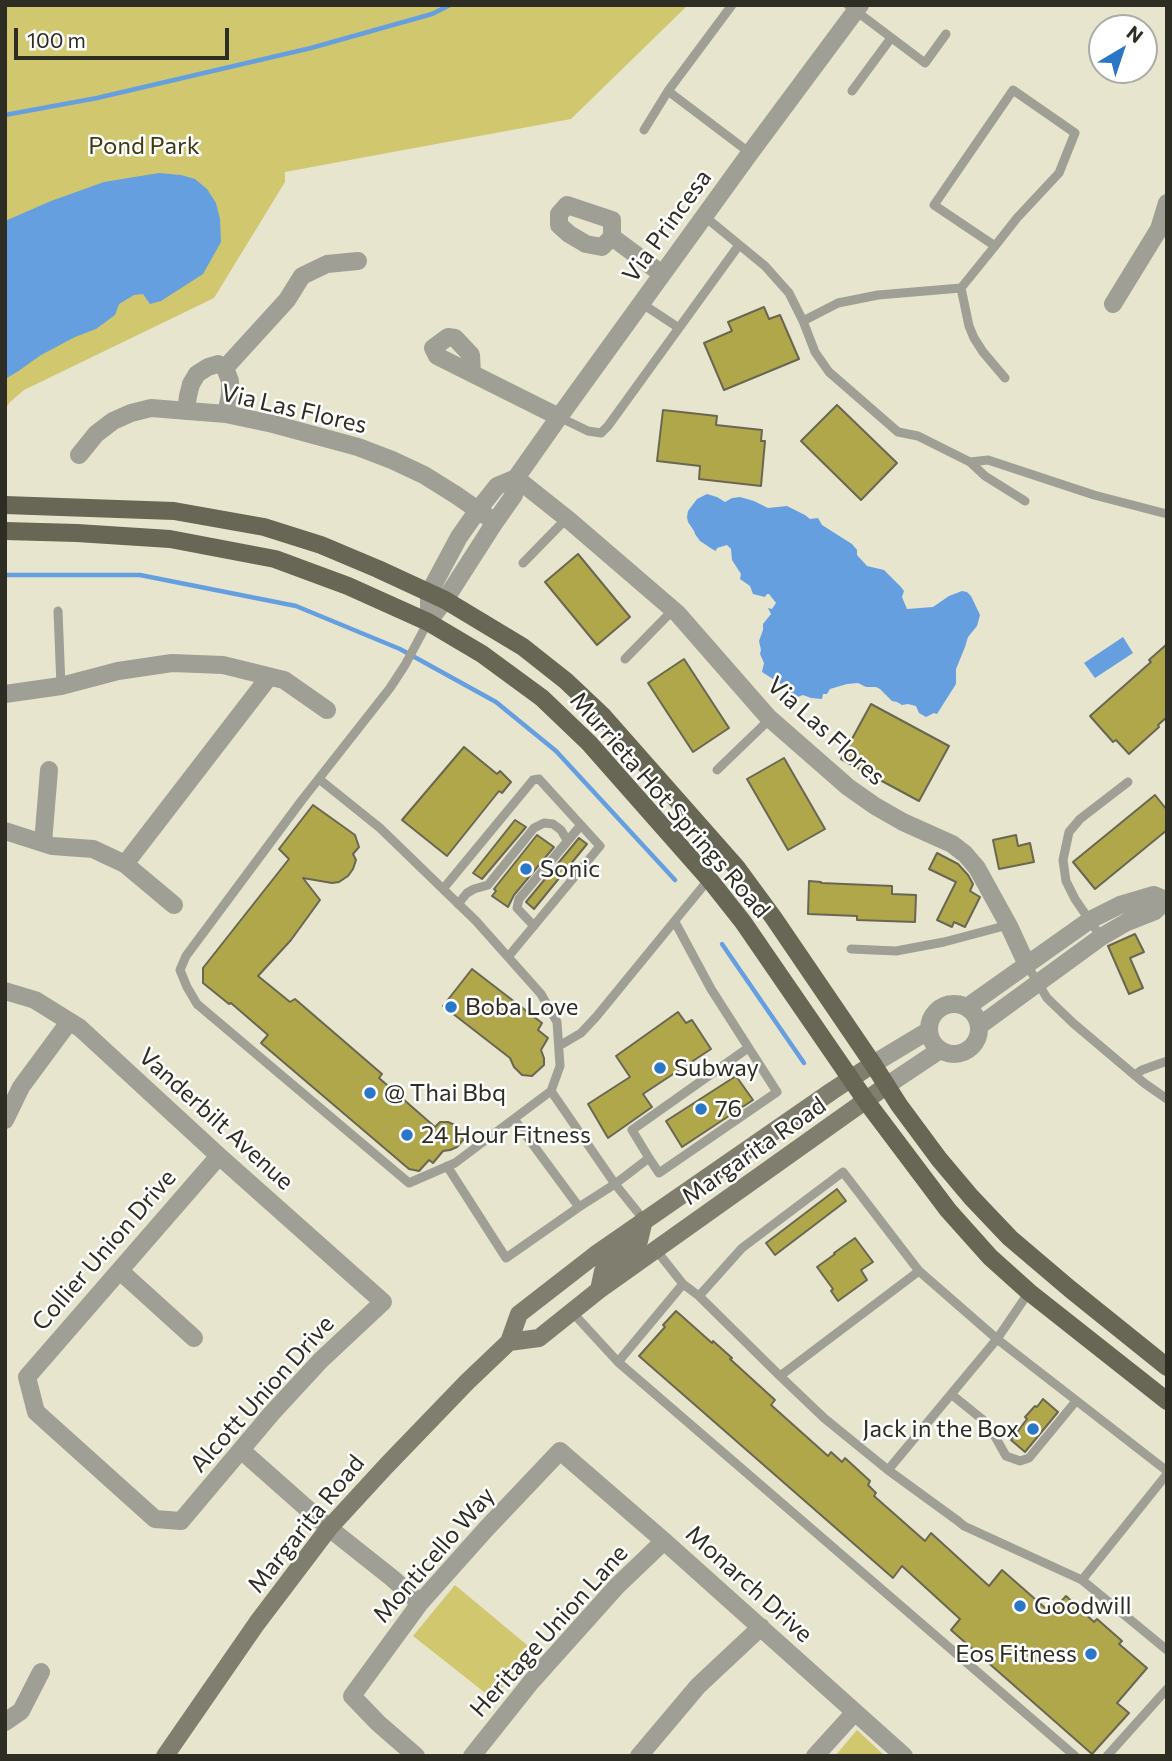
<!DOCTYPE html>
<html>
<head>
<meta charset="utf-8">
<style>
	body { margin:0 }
	#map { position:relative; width:1172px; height:1761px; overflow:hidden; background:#e7e5cd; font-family:Commissioner,sans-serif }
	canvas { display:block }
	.frame { position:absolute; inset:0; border:7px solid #2e2d24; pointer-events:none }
	.north { position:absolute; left:1088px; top:14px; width:70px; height:70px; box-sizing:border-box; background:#fff; border:2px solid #ababa7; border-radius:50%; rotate:39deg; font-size:19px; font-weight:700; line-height:28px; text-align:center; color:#2e2d24 }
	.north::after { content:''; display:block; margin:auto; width:24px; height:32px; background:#2977c6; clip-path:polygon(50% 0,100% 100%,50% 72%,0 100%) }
	.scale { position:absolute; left:14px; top:28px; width:215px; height:32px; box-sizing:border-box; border:4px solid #2e2d24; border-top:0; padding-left:9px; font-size:21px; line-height:24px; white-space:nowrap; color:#2e2d24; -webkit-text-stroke:5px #fff; paint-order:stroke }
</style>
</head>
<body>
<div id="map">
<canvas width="1172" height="1761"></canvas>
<div class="frame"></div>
<div class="north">N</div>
<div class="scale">100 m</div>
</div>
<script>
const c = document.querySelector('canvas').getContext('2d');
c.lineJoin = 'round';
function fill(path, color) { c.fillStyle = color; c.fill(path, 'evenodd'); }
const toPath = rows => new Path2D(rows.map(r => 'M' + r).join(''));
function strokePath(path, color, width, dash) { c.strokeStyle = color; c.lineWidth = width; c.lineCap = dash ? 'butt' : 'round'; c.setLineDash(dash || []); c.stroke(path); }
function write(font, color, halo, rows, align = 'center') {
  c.font = font + ' Commissioner,sans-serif'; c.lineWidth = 5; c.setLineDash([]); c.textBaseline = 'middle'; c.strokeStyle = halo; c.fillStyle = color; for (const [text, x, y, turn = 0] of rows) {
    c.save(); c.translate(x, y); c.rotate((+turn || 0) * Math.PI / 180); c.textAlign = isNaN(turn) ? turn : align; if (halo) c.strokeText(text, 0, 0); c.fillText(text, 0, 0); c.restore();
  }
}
const green = toPath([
	[5,5,688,5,571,119,285,172,285,182,214,298,24,390,10,402,5,409],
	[455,1585,533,1650,493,1699,413,1636],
	[857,1730,885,1756,835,1756]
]);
const water = toPath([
	[159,173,181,175,195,179,207,189,216,203,220,219,221,242,203,274,161,301,150,304,143,294,134,295,119,304,115,315,96,329,75,337,41,355,17,372,5,379,5,221,51,201,104,182],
	[707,494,717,497,725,502,732,498,740,497,754,501,768,508,787,506,805,515,810,519,818,518,822,525,852,544,857,550,857,555,867,566,884,570,901,587,904,591,902,597,907,609,933,607,949,596,962,591,967,592,971,596,980,615,977,626,968,637,965,647,956,669,956,684,937,714,934,713,926,717,919,713,916,706,908,704,902,705,897,702,892,701,880,689,876,687,866,687,858,683,847,684,830,689,827,694,823,694,822,699,811,698,803,695,795,698,791,696,787,688,762,672,764,663,760,654,761,650,759,641,763,630,763,624,771,614,768,608,772,609,776,603,769,594,767,594,765,597,753,594,750,586,740,579,741,574,732,560,731,549,727,545,717,548,716,551,712,549,700,541,695,534,694,531,688,522,687,517,688,511,697,499],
	[1123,637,1133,653,1095,678,1084,663]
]);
const stream = toPath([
	[5,115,97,98,311,48,432,14,450,5],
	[5,575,140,575,296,606,400,649,496,702,556,751,675,880],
	[722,944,804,1063]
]);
const building = toPath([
	[764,307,769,319,780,315,799,359,724,390,704,343,732,331,728,322,764,307],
	[837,405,897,463,861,500,801,441,837,405],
	[663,410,717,416,716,425,762,430,761,441,765,441,761,486,699,479,700,466,657,461,663,410],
	[578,554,630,617,597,645,545,582,578,554],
	[1167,644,1167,717,1158,725,1159,727,1129,754,1116,740,1113,742,1090,716,1151,662,1149,660,1167,644],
	[684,659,729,728,693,752,648,683,684,659],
	[871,704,949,746,919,801,841,759,871,704],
	[464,747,497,774,500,771,511,782,502,793,499,791,447,856,402,820,464,747],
	[784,758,825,829,788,850,747,779,784,758],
	[1155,795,1167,810,1167,830,1095,889,1073,862,1155,795],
	[313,805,355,835,359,847,353,854,356,860,353,869,348,876,339,882,332,883,303,878,320,900,291,940,258,976,290,1002,295,999,382,1074,379,1078,435,1127,440,1122,448,1122,457,1126,461,1133,463,1140,457,1147,450,1150,443,1151,433,1163,429,1160,419,1171,409,1169,261,1043,268,1035,231,1003,229,1004,203,983,203,968,289,859,279,849,313,805],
	[515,820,526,827,482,879,473,873,515,820],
	[537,835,554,847,514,895,508,907,492,896,496,891,494,889,537,835],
	[1016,835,1018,846,1030,843,1034,862,999,869,993,840,1016,835],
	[579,838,587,844,534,909,526,902,579,838],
	[937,853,958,864,968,875,973,884,970,891,980,897,965,927,954,922,952,927,937,920,956,882,929,869,937,853],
	[809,881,821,882,821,883,892,886,892,894,916,895,915,922,857,920,857,916,808,914,809,881],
	[1135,934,1144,952,1130,958,1143,988,1129,994,1108,946,1135,934],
	[472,969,542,1023,538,1030,548,1038,541,1050,544,1058,544,1065,532,1076,522,1075,514,1067,510,1058,443,1006,472,969],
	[678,1012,686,1023,692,1020,711,1049,643,1094,652,1107,608,1138,588,1104,630,1077,616,1056,678,1012],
	[736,1076,753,1100,682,1147,666,1121,736,1076],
	[837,1189,846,1201,775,1255,766,1243,837,1189],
	[855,1238,873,1262,861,1270,867,1280,838,1301,831,1291,833,1289,817,1267,835,1254,834,1253,855,1238],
	[676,1311,712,1343,713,1341,732,1358,730,1359,775,1400,771,1405,828,1456,831,1452,842,1462,845,1458,870,1481,868,1485,876,1493,874,1496,925,1541,931,1533,989,1586,1002,1570,1051,1613,1066,1596,1094,1622,1097,1619,1122,1641,1119,1644,1147,1668,1117,1703,1129,1713,1092,1754,951,1630,960,1619,902,1566,893,1578,639,1356,665,1327,663,1325,676,1311],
	[1043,1399,1058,1412,1025,1452,1011,1440,1027,1419,1025,1417,1035,1406,1037,1407,1043,1399]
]);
const service = toPath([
	[848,5,925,63,946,34],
	[668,91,750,153],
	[852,91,891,38],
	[644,130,668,91,732,5],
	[704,216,765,266,789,293,803,321,838,303,878,295,961,288,995,246,1017,218,1059,173,1075,133,1013,90,934,205,995,246],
	[961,288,969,326,974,338,983,352,1005,378],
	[641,303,679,328],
	[803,321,815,352,829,372,898,432,918,436,970,462,985,476,1025,501],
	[559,417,588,431,601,433,608,426,739,245],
	[970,462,988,460,1094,495,1167,514],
	[523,563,567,518],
	[58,611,61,686],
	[625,659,673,610],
	[717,770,770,719],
	[319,779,380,828,476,921,541,994,557,1022,560,1066,551,1091,455,1163,409,1183,197,1004,187,987,180,970,186,956,302,800,390,688,405,665,428,622],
	[443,889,533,780,539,779,600,846,508,957],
	[458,904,467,893,474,889,488,885,534,828,544,823,553,824,561,830,567,840],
	[534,926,517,908,519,899,581,825],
	[1101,937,1075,899,1066,881,1063,860,1069,832,1080,819,1128,782],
	[851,949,896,951,944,942,1008,925],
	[1027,965,1047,998,1073,1023,1144,1083,1167,1099],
	[559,1046,581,1033,596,1017,709,879],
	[1135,1075,1142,1070,1167,1061],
	[551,1091,615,1184,644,1220],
	[649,1158,659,1173,777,1092,711,989,675,922],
	[447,1166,506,1258,579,1207,514,1119],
	[579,1207,615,1184,649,1158,632,1130,748,1048],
	[656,1250,683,1284,699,1296,780,1376],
	[1029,1292,997,1339,919,1271,780,1376,824,1418,888,1470,958,1521,964,1526,1082,1580,1167,1650],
	[699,1296,742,1248,843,1172,919,1271],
	[572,1312,618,1362,683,1284],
	[618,1362,1075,1756],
	[951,1394,988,1424,1006,1456,1020,1461,1029,1458,1076,1401],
	[888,1470,997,1339,1167,1471],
	[1082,1580,1167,1474],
	[1107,1756,1167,1689]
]);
const minor = toPath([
	[612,237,602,247,586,244,569,234,559,225,559,214,567,205,612,220,612,237,662,274],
	[1113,304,1159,229,1167,203],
	[225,368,287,300,302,276,327,264,358,261],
	[472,373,471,355,455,338,448,337,433,348,437,356,559,417],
	[186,411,188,396,191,384,197,374,208,367,218,364,225,368,230,381,230,395,226,414],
	[79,455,96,434,113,421,131,413,151,408,226,414,273,424,358,447,392,460,424,475,456,495,495,522],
	[516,478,570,521,677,613,768,717,848,787,875,806,903,822,952,844,965,854,977,868,1009,926,1027,965],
	[429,608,429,593,459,537,478,510,497,486,516,478],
	[428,622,445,600,495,522,514,495,516,478,559,417,750,153,860,5],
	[5,694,61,686,118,671,172,663,223,665,284,680,327,710],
	[5,831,52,846,93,849,125,864,174,905],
	[43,843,49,770],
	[125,864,269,677],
	[5,991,35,1000,80,1028,219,1156,383,1302,321,1360,272,1413,181,1521,155,1519,36,1412,27,1377,219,1156],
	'929 1029a25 25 0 1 1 50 0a25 25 0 1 1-50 0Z',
	[967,1007,1090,920,1120,905,1154,895,1166,900],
	[979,1026,1101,937,1127,922,1155,911,1167,899],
	[873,1064,928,1031],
	[886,1086,940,1050],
	[5,1120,21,1087,69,1022],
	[120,1271,194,1338],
	[241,1450,329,1528,392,1578,420,1603],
	[5,1722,21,1711,41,1672],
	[416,1756,378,1723,352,1696,420,1603,486,1529,560,1451,664,1541,904,1756],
	[472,1756,531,1682,617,1586,664,1541],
	[639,1756,698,1686,761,1627],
	[815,1756,855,1712]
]);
const secondary = toPath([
	[599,1290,603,1271,639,1241,644,1220],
	[509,1342,539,1338,599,1290,886,1086],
	[165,1756,257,1623,329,1528,387,1465,467,1382,509,1342,519,1314,595,1255,832,1091,873,1064]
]);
const primary = toPath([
	[5,505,174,511,264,527,321,545,378,569,445,600,523,647,566,681,602,715,737,868,773,917,873,1064,899,1105,939,1159,971,1197,1010,1238,1070,1289,1167,1367],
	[5,531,77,533,170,539,275,559,348,586,428,622,482,654,542,698,589,743,709,879,743,922,866,1101,948,1210,990,1257,1029,1292,1167,1401]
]);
const markers = [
	[526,869,7,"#2977c6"],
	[451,1007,7,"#2977c6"],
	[660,1068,7,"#2977c6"],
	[370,1093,7,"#2977c6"],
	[701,1109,7,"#2977c6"],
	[407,1135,7,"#2977c6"],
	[1033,1429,7,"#2977c6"],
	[1020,1606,7,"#2977c6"],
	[1091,1654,7,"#2977c6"]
];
const parkNames = [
	["Pond Park",144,146]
];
const streetNames = [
	["Via Princesa",667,226,-54],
	["Via Las Flores",294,409,13],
	["Via Las Flores",826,731,42],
	["Murrieta Hot Springs Road",670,805,49],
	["Vanderbilt Avenue",216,1119,42],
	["Margarita Road",754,1151,-35],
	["Collier Union Drive",104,1250,-49],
	["Alcott Union Drive",262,1394,-48],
	["Margarita Road",306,1524,-51],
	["Monticello Way",434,1555,-49],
	["Monarch Drive",749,1584,42],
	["Heritage Union Lane",549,1631,-48]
];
const poiNames = [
	["Sonic",540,869],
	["Boba Love",465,1007],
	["Subway",674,1068],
	["@ Thai Bbq",384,1093],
	["76",715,1109],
	["24 Hour Fitness",421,1135],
	["Jack in the Box",1019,1429,"right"],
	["Goodwill",1034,1606],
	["Eos Fitness",1077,1654,"right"]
];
fill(green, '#d0c76f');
fill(water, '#659fe0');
strokePath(stream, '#659fe0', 4.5);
fill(building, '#b0a74b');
strokePath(building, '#696752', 2);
strokePath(service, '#a09f95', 9);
strokePath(minor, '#a09f95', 18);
strokePath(secondary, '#7f7e6f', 18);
strokePath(primary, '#686654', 18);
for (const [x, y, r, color] of markers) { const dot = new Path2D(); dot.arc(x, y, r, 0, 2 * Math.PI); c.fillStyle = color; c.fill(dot); strokePath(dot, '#fff', 2.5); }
write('24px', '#3d3911', '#fff', parkNames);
write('24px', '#2e2d24', '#fff', streetNames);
write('24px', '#2e2d24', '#fff', poiNames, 'left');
</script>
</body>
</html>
